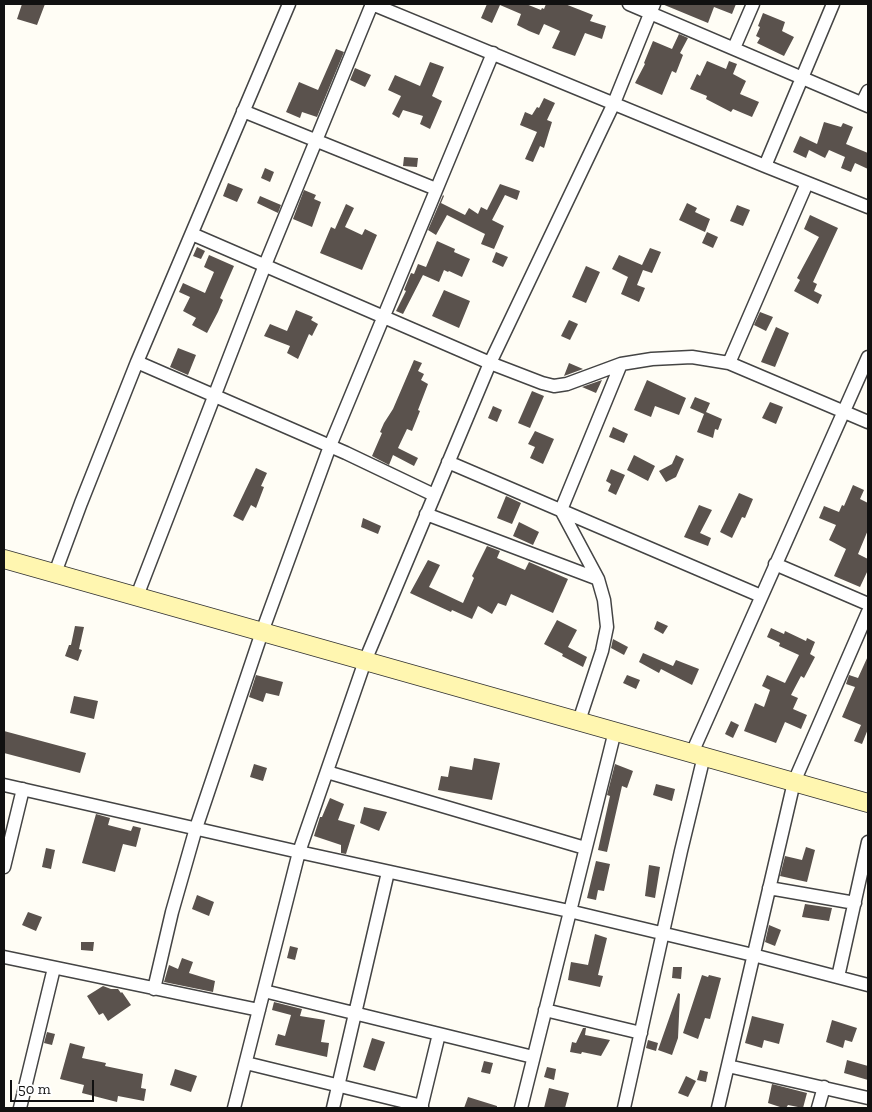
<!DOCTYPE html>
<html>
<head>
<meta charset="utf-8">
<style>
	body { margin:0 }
	#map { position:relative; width:872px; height:1112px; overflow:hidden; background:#fffdf5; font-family:"Zilla Slab",serif }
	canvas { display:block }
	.frame { position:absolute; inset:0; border:5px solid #111; pointer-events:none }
	.scale { position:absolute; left:10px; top:1080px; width:84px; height:22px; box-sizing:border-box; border:2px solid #111; border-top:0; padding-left:6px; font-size:15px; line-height:18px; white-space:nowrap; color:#111; -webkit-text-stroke:4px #fff; paint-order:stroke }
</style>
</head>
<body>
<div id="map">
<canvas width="872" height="1112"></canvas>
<div class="frame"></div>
<div class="scale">50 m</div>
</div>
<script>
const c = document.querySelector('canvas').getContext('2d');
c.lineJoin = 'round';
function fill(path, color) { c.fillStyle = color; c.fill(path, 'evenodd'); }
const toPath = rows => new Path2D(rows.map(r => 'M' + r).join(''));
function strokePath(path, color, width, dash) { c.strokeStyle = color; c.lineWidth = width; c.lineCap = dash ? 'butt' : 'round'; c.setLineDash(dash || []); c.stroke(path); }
const building = toPath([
	[22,4,45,4,37,25,17,19],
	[487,4,526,4,541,10,542,8,544,9,546,4,565,4,593,15,590,21,606,26,602,39,585,33,575,56,552,48,560,31,544,24,539,35,529,31,517,25,521,14,500,5,492,23,481,18],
	[662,4,736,4,732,14,714,7,708,23],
	[763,13,785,22,782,31,794,37,784,56,757,43,760,38,756,36,760,27,758,26],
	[679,34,688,38,680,53,683,55,676,73,672,71,662,95,635,83,645,64,644,63,653,41,672,49],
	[336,49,344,52,317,117,302,112,300,118,286,112,299,82,318,90],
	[707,61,726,69,729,61,737,64,733,74,746,81,740,94,759,102,752,117,733,109,731,112,706,99,707,96,690,89,697,74,700,76],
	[430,62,444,67,432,96,442,101,430,129,420,124,423,116,403,110,399,118,392,114,401,96,388,90,395,75,420,86],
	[355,68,371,75,365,87,350,80],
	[544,98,555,103,547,120,552,122,544,148,540,146,533,162,525,159,537,132,520,125,525,112,532,115,537,107,539,108],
	[824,122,841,127,843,123,853,127,846,144,868,153,868,169,855,163,851,172,841,168,845,157,829,150,825,158,809,150,806,158,793,152,800,136,817,144],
	[404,157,418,158,417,167,403,166],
	[265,168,274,172,270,182,261,178],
	[228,183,243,189,237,202,223,196],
	[500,184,520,191,517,200,505,195,492,220,504,226,494,249,481,244,485,234,447,215,436,235,428,230,443,195,444,196,441,203,465,215,469,208,478,214,481,207,487,210],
	[304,190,316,195,314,199,321,202,312,227,293,219],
	[260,196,281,205,278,213,257,203],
	[687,203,697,208,695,212,710,219,705,232,679,220],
	[346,204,354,208,345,227,362,235,365,229,377,235,362,270,320,253,331,227,335,229],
	[737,205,750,210,743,226,730,221],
	[810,215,838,228,813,282,817,284,814,291,822,295,818,304,794,291,800,280,797,278,819,237,804,229],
	[707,232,718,237,713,248,702,243],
	[437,241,455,249,454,252,470,259,462,277,449,271,448,272,444,270,439,282,423,275,403,314,396,311,406,291,404,290,411,273,414,274,418,264,426,267],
	[197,247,205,251,201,259,193,256],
	[650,248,661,252,652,273,643,270,637,285,645,288,639,302,621,294,628,277,612,269,619,255,642,265],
	[496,252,508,257,503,267,492,262],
	[209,255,234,266,220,298,223,300,218,312,207,333,192,325,196,318,183,311,190,297,179,292,183,283,205,293,214,272,204,267],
	[586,266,600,272,586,303,572,297],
	[444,290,470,301,459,328,432,316],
	[296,310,313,317,311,320,318,324,312,336,309,334,298,359,287,353,290,346,264,336,270,324,287,331],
	[760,312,773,317,766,331,754,325],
	[569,320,578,324,570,340,561,336],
	[776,327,789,333,775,367,761,362],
	[178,348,196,355,188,375,170,367],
	[414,360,422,363,418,371,424,374,421,380,428,384,418,410,420,411,412,431,407,429,398,448,418,458,414,466,393,455,389,465,372,456,382,433,380,432,384,423,393,409],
	[569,363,583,369,564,376],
	[602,380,596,393,582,387],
	[647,380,686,398,679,415,655,406,651,417,634,410],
	[532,391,544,396,530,428,518,423],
	[695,397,710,403,706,412,722,419,718,430,715,429,713,438,697,432,704,414,690,408],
	[770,402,783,407,776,424,762,418],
	[493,406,502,410,497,422,488,418],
	[613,427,628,434,624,443,609,437],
	[535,431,554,439,543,464,530,458,535,447,528,444],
	[634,455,655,466,648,481,627,470],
	[676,455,684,459,676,477,666,482,659,471,672,464],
	[256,468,267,473,261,486,264,487,256,508,251,505,243,521,233,516],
	[611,469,625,475,616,495,608,491,611,484,606,481],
	[853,485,864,490,860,499,868,503,868,530,858,554,868,559,868,570,860,587,834,576,846,549,829,540,836,525,819,518,824,506,839,512,842,505,844,506],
	[739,493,753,499,745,518,742,517,732,538,720,532],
	[506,496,521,503,512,524,497,518],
	[699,505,712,510,700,533,711,538,708,546,684,537],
	[363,518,381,526,378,534,361,527],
	[519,522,539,532,533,545,513,536],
	[487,546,500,551,497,558,525,570,529,562,568,579,553,613,511,594,506,606,498,603,492,614,478,606,472,619,452,610,451,612,410,593,428,560,440,565,429,587,463,603,474,578,472,576],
	[557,620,577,630,568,647,587,657,583,667,562,656,563,654,544,644],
	[657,621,668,626,663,634,654,629],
	[75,626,84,627,79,649,82,650,78,661,65,656,69,645,71,645],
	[771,628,784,634,785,631,806,641,807,638,815,642,810,654,815,657,804,678,801,676,791,695,798,698,793,709,807,715,801,729,785,722,776,743,744,731,755,703,764,707,770,690,762,686,767,675,785,683,799,655,779,646,780,643,767,637],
	[613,639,628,647,624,655,611,648],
	[643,653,673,666,676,660,699,669,692,685,661,669,659,673,639,662],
	[868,656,868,729,862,744,854,741,861,725,842,717,855,687,846,684,849,675,858,678],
	[256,675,283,682,279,696,266,693,263,702,249,697],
	[627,675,640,680,636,689,623,683],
	[74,696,98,701,94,719,70,713],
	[731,721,739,725,733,738,725,734],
	[4,731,86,753,80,773,4,753],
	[474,758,500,763,492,800,438,790,441,776,448,777,450,766,472,770],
	[254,764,267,768,263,781,250,777],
	[615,764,633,771,627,788,622,786,607,852,598,850,610,796,607,795],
	[656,784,675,789,672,801,653,795],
	[330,798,344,804,338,820,355,825,346,854,341,853,341,845,314,836,320,817,322,817],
	[364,807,387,812,379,831,360,823],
	[96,814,110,818,108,825,131,831,133,826,141,828,136,847,123,844,115,872,82,863],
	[806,847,815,850,807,882,780,876,785,856,802,860],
	[46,848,55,850,51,869,42,867],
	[596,861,610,864,604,891,598,890,596,900,587,898],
	[649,865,660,867,655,898,645,896],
	[197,895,214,902,209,916,192,909],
	[805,904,832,908,829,921,802,917],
	[28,912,42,917,36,931,22,925],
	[769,925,781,930,775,946,765,942],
	[595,934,607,938,598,975,603,976,600,987,568,980,571,962,588,965],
	[81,942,94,942,93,951,81,950],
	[290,946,298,948,295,960,287,958],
	[182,958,193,962,189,973,215,981,213,992,164,982,169,965,178,969],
	[673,967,682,967,681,979,672,978],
	[702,975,708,977,709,975,721,978,710,1019,705,1018,698,1039,683,1033],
	[103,986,111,989,118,989,121,993,122,992,131,1005,108,1021,103,1013,99,1015,87,996],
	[678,993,680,994,678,1038,672,1055,658,1050],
	[274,1002,302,1009,300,1016,325,1020,321,1042,329,1043,327,1057,275,1045,278,1034,285,1036,291,1015,272,1010],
	[752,1016,784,1024,779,1044,764,1040,762,1048,745,1043],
	[832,1020,857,1028,852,1042,845,1040,843,1048,826,1042],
	[583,1028,586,1028,585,1035,610,1040,601,1056,582,1052,581,1054,570,1052,572,1042,576,1043],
	[47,1032,55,1034,52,1045,44,1043],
	[372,1038,385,1042,375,1071,363,1067],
	[648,1040,658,1043,656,1051,646,1048],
	[70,1043,85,1047,82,1058,106,1063,105,1066,143,1074,141,1088,146,1089,144,1101,118,1096,117,1102,82,1093,84,1085,60,1079],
	[847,1060,868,1066,868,1080,844,1073],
	[484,1061,493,1063,490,1074,481,1072],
	[547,1067,556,1069,554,1080,544,1077],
	[175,1069,197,1076,191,1092,170,1085],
	[700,1070,708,1072,706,1082,697,1080],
	[686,1076,696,1081,688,1097,678,1093],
	[772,1084,807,1093,803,1108,788,1105,786,1108,783,1108,768,1103],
	[549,1088,569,1093,565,1108,544,1108],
	[468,1097,497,1106,497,1108,464,1108]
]);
const street = toPath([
	[372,4,765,166,868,207],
	[629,4,868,106],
	[734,48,753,4],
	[862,103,868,91],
	[243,111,436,189],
	[765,166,833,4],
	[192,234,490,363,542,383,554,386,567,384,621,364,652,359,692,357,729,363,868,422],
	[137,362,346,453,434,495],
	[729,363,807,183],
	[448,462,761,596],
	[426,514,598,579],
	[775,564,868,604],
	[55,573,81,503,137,362,289,4],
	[137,596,265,265,372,4],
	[579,721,602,651,607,627,604,600,598,579,561,510,621,364],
	[692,753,868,357],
	[327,772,585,848],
	[4,785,299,852,569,911,753,955,868,985],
	[4,867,23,789],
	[769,888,855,903],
	[4,957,259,1010],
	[838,977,868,842],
	[154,989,172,912,196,828,262,632,330,446,493,53],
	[264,991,533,1057],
	[545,1010,641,1033],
	[246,1063,422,1106],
	[728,1066,868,1098],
	[20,1108,54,968],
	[234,1108,299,852,365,661,490,363,614,103,654,4],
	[333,1108,388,872],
	[421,1108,439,1034],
	[521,1108,615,731],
	[624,1108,681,851,704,756],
	[718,1108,794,782,868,612],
	[818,1108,824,1087]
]);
const secondary = toPath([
	[4,559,868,803]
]);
fill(building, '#5a524d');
strokePath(street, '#444', 15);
strokePath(secondary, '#333', 20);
strokePath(street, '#fff', 12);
strokePath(secondary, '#fff6b0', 18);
</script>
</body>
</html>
